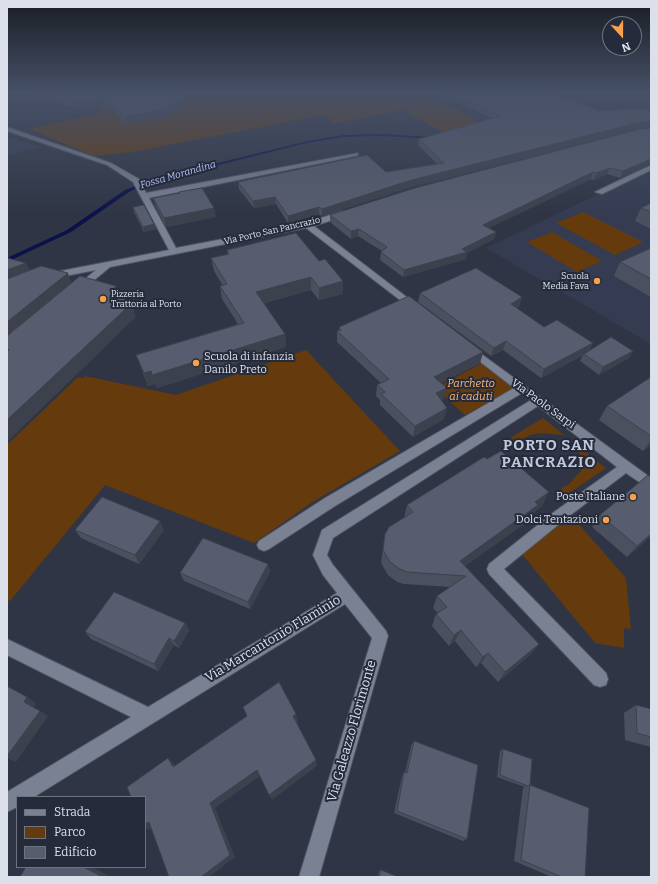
<!DOCTYPE html>
<html>
<head>
<meta charset="utf-8">
<style>
	body { margin:0 }
	#map { position:relative; width:658px; height:884px; overflow:hidden; background:#2f3544; font-family:Bitter,serif }
	canvas { display:block }
	.frame { position:absolute; inset:0; border:8px solid #dce0ea; pointer-events:none }
	.legend { position:absolute; left:16px; top:796px; width:130px; height:72px; box-sizing:border-box; background:#252b3a; border:1px solid #6e7380; margin:0; padding:5px 7px; list-style:none; font-size:12px; color:#dce0ea }
	.legend li { display:flex; align-items:center; gap:8px; height:20px }
	.legend b { width:20px; border:1px solid #6e7380 }
	.north { position:absolute; left:602px; top:16px; width:40px; height:40px; box-sizing:border-box; background:#252b3a; border:1px solid #6e7380; border-radius:50%; rotate:159deg; font-size:11px; font-weight:700; line-height:16px; text-align:center; color:#dce0ea }
	.north::after { content:''; display:block; margin:auto; width:14px; height:18px; background:#f8a14a; clip-path:polygon(50% 0,100% 100%,50% 72%,0 100%) }
</style>
</head>
<body>
<div id="map">
<canvas width="658" height="884"></canvas>
<div class="frame"></div>
<ul class="legend">
<li><b style="height:5px;background:#7a8193"></b>Strada</li>
<li><b style="height:11px;background:#653b0d"></b>Parco</li>
<li><b style="height:11px;background:#575d6e"></b>Edificio</li>
</ul>
<div class="north">N</div>
</div>
<script>
const c = document.querySelector('canvas').getContext('2d');
c.lineJoin = 'round';
function fill(path, color) { c.fillStyle = color; c.fill(path, 'evenodd'); }
const toPath = rows => new Path2D(rows.map(r => 'M' + r).join(''));
function strokePath(path, color, width, dash) { c.strokeStyle = color; c.lineWidth = width; c.lineCap = dash ? 'butt' : 'round'; c.setLineDash(dash || []); c.stroke(path); }
function write(font, color, halo, rows, align = 'center') {
  c.font = font + ' Bitter,serif'; c.lineWidth = 4; c.setLineDash([]); c.textBaseline = 'middle'; c.strokeStyle = halo; c.fillStyle = color; for (const [text, x, y, turn = 0] of rows) {
    c.save(); c.translate(x, y); c.rotate((+turn || 0) * Math.PI / 180); c.textAlign = isNaN(turn) ? turn : align; if (halo) c.strokeText(text, 0, 0); c.fillText(text, 0, 0); c.restore();
  }
}
const built = toPath([
	[7,136,22,141,39,147,7,156],
	[651,169,651,344,486,248]
]);
const green = toPath([
	[118,94,428,94,485,126,442,132,403,110,334,124,324,115,132,152,94,156,29,129,105,112,96,102],
	[583,212,643,242,615,255,556,223],
	[552,232,602,261,577,272,527,242],
	[306,350,400,451,314,501,254,543,105,485,10,601,7,600,7,445,78,377,83,378,85,376,176,395],
	[486,361,517,386,465,415,435,388],
	[543,418,564,435,540,433,530,435,511,446,506,446,502,443],
	[581,449,606,468,565,496,561,493,562,488,569,484,581,471,583,464,579,452],
	[569,513,626,578,631,629,624,628,624,648,595,643,521,553]
]);
const stream = toPath([
	[382,134,432,137,434,138,432,139,382,136,343,137,307,143,155,181,129,192,71,232,7,262,7,258,67,230,125,190,153,179,307,141,343,135,382,134]
]);
const minor = toPath([
	[7,127,111,163,139,179,146,193,358,153,358,155,356,156,149,198,176,248,306,223,342,211,348,211,348,215,314,226,421,308,416,311,413,310,306,228,110,267,81,291,75,291,75,287,96,270,50,279,46,276,50,273,169,250,133,182,107,165,7,131,7,127],
	[651,165,651,170,602,194,595,192,651,165],
	[469,345,651,478,651,490,626,473,564,520,504,569,606,673,608,679,606,685,600,687,594,685,489,574,487,569,489,564,554,512,617,467,538,406,333,538,327,555,333,565,386,631,388,636,319,877,299,877,372,638,345,604,34,797,17,797,17,807,7,812,7,792,131,717,7,655,7,639,148,707,337,593,323,575,313,555,322,530,531,400,522,393,335,506,269,549,264,551,259,549,257,545,259,541,325,498,514,388,465,350,464,348,469,345]
]);
const wall = toPath([
	[30,94,183,94,186,103,166,117,127,125,106,103,82,110],
	[439,94,555,94,600,111,651,112,651,127,635,130,408,188,322,216,319,214,288,223,276,204,254,208,239,189,238,182,386,172,437,164,418,145,419,139,492,118],
	[651,128,620,178,607,174,594,180,591,179,489,228,496,232,494,239,467,253,466,259,403,277,380,260,381,252,382,251,358,236,351,239,330,222,330,215],
	[179,192,216,217,166,227,156,207,153,198,180,193],
	[651,203,651,229,635,221,641,208],
	[133,207,154,224,156,229,144,232,134,212],
	[296,233,343,294,319,300,311,290,264,303,285,334,286,347,157,388,155,384,148,386,136,355,238,324,222,299,220,286,223,286,214,271,211,258,227,254,227,250],
	[651,248,651,297,614,276,620,262],
	[420,293,522,297,519,306,516,308,544,327,593,343,589,350,633,351,629,358,599,375,580,361,583,355,541,378,503,350,491,356,418,302],
	[339,327,483,352,480,363,441,383,444,399,441,400,444,419,413,437,380,405,380,400,376,396,377,385,381,383,337,342,337,331,339,331],
	[651,377,651,445,643,451,599,420,607,406],
	[407,505,542,506,535,511,531,519,465,566,539,644,530,655,498,682,481,663,476,667,455,641,449,646,432,626,436,614,438,613,433,608,437,596,450,587,404,584,397,582,388,575,381,563,385,534,404,518],
	[600,515,651,536,627,557,592,527],
	[75,530,164,530,139,564,81,538],
	[268,564,270,572,250,609,184,581,180,573],
	[185,623,189,630,179,648,174,645,158,671,91,639,85,632],
	[636,705,651,709,651,747,625,740,624,713],
	[414,741,467,839,463,841,394,813,402,776,404,772,405,773,411,746],
	[503,749,530,785,585,877,552,877,514,861,523,788,525,787,497,777,500,751],
	[381,870,398,877,378,877,379,871]
]);
const shadedWall = toPath([
	[185,95,186,103,166,117,127,125,125,117],
	[104,96,106,103,82,110,79,102],
	[651,121,651,127,635,130,408,188,322,216,322,209,408,181,637,123],
	[651,159,651,165,620,178,623,171],
	[610,168,607,174,594,180,596,173],
	[593,172,591,179,481,232,483,225],
	[275,197,276,204,254,208,253,201],
	[319,207,319,214,288,223,288,216],
	[214,208,216,217,166,227,164,218],
	[154,224,156,229,144,232,143,227],
	[359,229,358,236,351,239,351,231],
	[496,232,494,239,467,253,466,259,403,277,404,270,462,249],
	[26,263,33,276,7,286,7,270],
	[68,273,73,287,7,342,7,322],
	[311,277,311,290,258,304,256,292],
	[343,281,343,294,319,300,319,288],
	[116,286,120,299,112,290],
	[522,297,519,306,508,313,511,304],
	[132,303,136,317,7,442,7,420],
	[285,334,286,347,157,388,152,375],
	[506,341,503,350,491,356,494,348],
	[593,343,589,352,541,378,544,369],
	[633,351,629,358,599,375,603,367],
	[483,352,480,363,432,388,434,377],
	[151,371,155,384,148,386,144,373],
	[447,388,444,399,434,404,436,393],
	[447,408,444,419,413,437,415,426],
	[651,440,651,445,643,451],
	[549,492,542,506,535,511,531,519,455,573,460,561,535,502],
	[160,521,164,530,139,564,135,555],
	[651,534,651,536,627,557,637,546],
	[268,564,270,572,250,609,248,602],
	[185,623,189,630,179,648,174,641],
	[461,630,455,641,449,646,454,635],
	[169,638,174,645,158,671,154,664],
	[539,644,530,655,498,682,505,672],
	[488,653,481,663,476,667,483,657],
	[27,697,36,703,33,708,24,702],
	[40,711,48,716,16,762,7,758,7,756],
	[296,714,298,722,295,724,293,716],
	[168,758,175,765,180,773,173,767],
	[316,760,317,766,272,800,269,795],
	[257,770,260,776,215,808,235,857,209,877,201,877,210,803],
	[149,822,157,825,151,830,145,828,145,824],
	[83,867,92,867,111,877,99,877]
]);
const building = toPath([
	[52,94,183,94,185,95,164,109,125,117,104,96,79,102,52,94],
	[452,94,555,94,600,111,646,108,651,112,651,121,637,123,408,181,322,209,319,207,288,216,275,197,253,201,238,182,367,155,386,172,444,163,419,139,501,116,452,94],
	[651,128,651,159,623,171,610,168,596,173,593,172,483,225,496,232,462,249,467,252,404,270,381,252,387,247,359,229,351,231,330,215,415,188,640,129,651,128],
	[202,188,214,208,164,218,153,198,180,193,179,192,202,188],
	[651,203,651,212,641,208,651,203],
	[144,205,154,224,143,227,133,207,144,205],
	[296,233,319,261,325,259,343,281,319,288,311,277,256,292,285,334,152,375,151,371,144,373,136,355,244,323,220,286,227,284,211,258,229,254,227,250,296,233],
	[651,248,651,279,620,262,651,248],
	[7,258,26,263,7,270,7,258],
	[41,266,68,273,7,322,7,279,41,266],
	[476,268,522,297,511,304,544,327,557,320,593,343,544,369,506,341,494,348,420,293,476,268],
	[80,276,116,286,112,290,132,303,7,420,7,351,9,350,7,349,7,336,80,276],
	[409,296,483,352,434,377,447,388,436,393,447,408,415,426,381,394,385,392,377,385,389,379,337,331,341,330,339,327,409,296],
	[611,337,633,351,603,367,584,354,611,337],
	[651,377,651,436,607,406,651,377],
	[501,451,549,492,535,502,538,505,460,561,539,644,505,672,488,653,483,657,461,630,454,635,436,614,447,607,437,596,466,576,407,572,400,569,390,562,383,550,385,534,389,527,413,512,407,505,484,457,487,459,501,451],
	[648,475,651,477,651,534,637,546,600,515,648,475],
	[102,497,160,521,135,555,75,530,102,497],
	[203,538,268,564,248,602,180,573,203,538],
	[114,592,185,623,174,641,169,638,154,664,85,632,114,592],
	[279,682,296,714,293,716,316,760,269,795,257,770,210,803,230,855,201,877,169,877,149,822,145,824,145,797,131,797,127,787,168,758,173,767,247,716,243,707,279,682],
	[7,686,27,697,24,702,40,711,7,756,7,686],
	[636,705,651,709,651,737,637,733,636,705],
	[414,741,478,765,467,839,397,811,404,772,407,773,414,741],
	[503,749,532,759,530,785,528,786,500,775,503,749],
	[530,785,589,808,585,877,562,877,521,860,530,785],
	[26,867,83,867,99,875,99,877,20,877,26,867],
	[381,870,398,877,379,877,381,870]
]);
const markers = [
	[597,281,4,"#f8a14a"],
	[103,299,4,"#f8a14a"],
	[196,363,4,"#f8a14a"],
	[633,497,4,"#f8a14a"],
	[606,520,4,"#f8a14a"]
];
const farStreetnames = [
	["Via Porto San Pancrazio",272,231,-13]
];
const farPoinames = [
	["Scuola",589,276],
	["Media Fava",589,286],
	["Pizzeria",111,294,"left"],
	["Trattoria al Porto",111,304,"left"]
];
const farWaternames = [
	["Fossa Morandina",178,175,-16]
];
const poiNames = [
	["Scuola di infanzia",204,357,"left"],
	["Danilo Preto",204,370,"left"],
	["Poste Italiane",625,497],
	["Dolci Tentazioni",598,520]
];
const parkNames = [
	["Parchetto",471,384],
	["ai caduti",471,397]
];
const streetNames = [
	["Via Paolo Sarpi",543,404,36]
];
const nearStreetnames = [
	["Via Marcantonio Flaminio",273,639,-31],
	["Via Galeazzo Florimonte",352,731,-74]
];
const districtNames = [
	["PORTO SAN",549,446],
	["PANCRAZIO",549,463]
];
fill(built, '#353c52');
fill(green, '#653b0d');
fill(stream, '#0a114b');
strokePath(minor, '#4e5360', 2);
fill(minor, '#7a8193');
fill(wall, '#4b505f');
fill(shadedWall, '#3d414d');
fill(building, '#575d6e');
strokePath(building, '#3d414d', 1);
const sky = c.createLinearGradient(0, 0, 0, 217);
sky.addColorStop(0, '#1a1d25');
sky.addColorStop(0.43, '#475167');
sky.addColorStop(1, '#47516700');
c.fillStyle = sky;
c.fillRect(0, 0, 658, 217);
for (const [x, y, r, color] of markers) { const dot = new Path2D(); dot.arc(x, y, r, 0, 2 * Math.PI); c.fillStyle = color; c.fill(dot); strokePath(dot, '#252b3a', 1.5); }
write('9px', '#dce0ea', '#252b3a', farStreetnames);
write('9px', '#dce0ea', '#252b3a', farPoinames, 'right');
write('italic 10px', '#afc2f9', '#252b3a', farWaternames);
write('11px', '#dce0ea', '#252b3a', poiNames, 'right');
write('italic 11px', '#fab87c', '#252b3a', parkNames);
write('11px', '#dce0ea', '#252b3a', streetNames);
write('13px', '#dce0ea', '#252b3a', nearStreetnames);
c.letterSpacing = '1px';
write('bold 15px', '#c0c7db', '#252b3a', districtNames);
c.letterSpacing = '0px';
</script>
</body>
</html>
